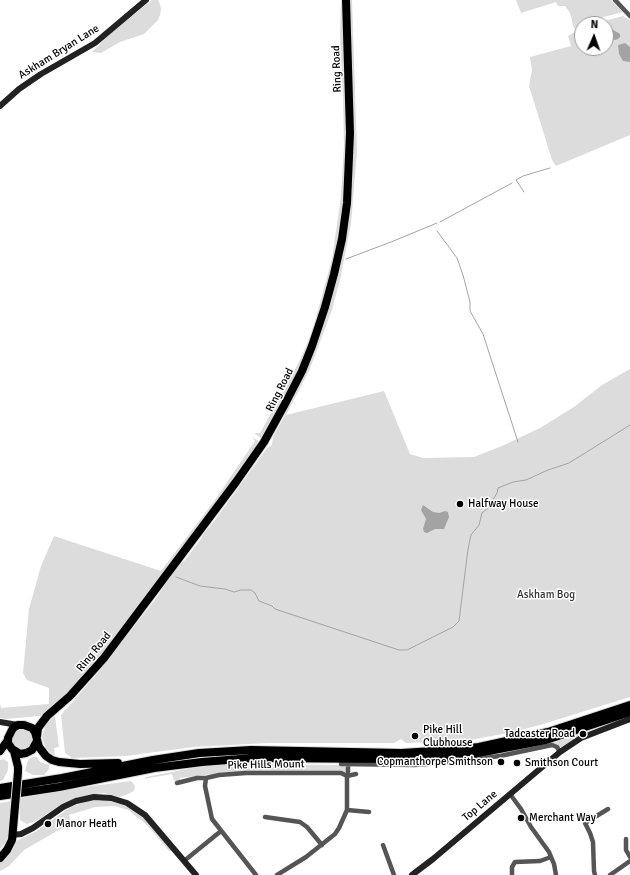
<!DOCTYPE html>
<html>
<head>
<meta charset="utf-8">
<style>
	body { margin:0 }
	#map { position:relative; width:630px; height:875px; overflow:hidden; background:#fff; font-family:Signika,sans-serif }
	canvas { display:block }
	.north { position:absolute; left:574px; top:16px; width:40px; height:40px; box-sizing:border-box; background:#fff; border:1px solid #999; border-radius:50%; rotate:2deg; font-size:11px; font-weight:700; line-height:16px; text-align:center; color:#000 }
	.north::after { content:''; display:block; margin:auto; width:14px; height:18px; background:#000; clip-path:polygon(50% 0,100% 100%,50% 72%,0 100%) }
</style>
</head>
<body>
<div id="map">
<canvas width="630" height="875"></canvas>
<div class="north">N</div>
</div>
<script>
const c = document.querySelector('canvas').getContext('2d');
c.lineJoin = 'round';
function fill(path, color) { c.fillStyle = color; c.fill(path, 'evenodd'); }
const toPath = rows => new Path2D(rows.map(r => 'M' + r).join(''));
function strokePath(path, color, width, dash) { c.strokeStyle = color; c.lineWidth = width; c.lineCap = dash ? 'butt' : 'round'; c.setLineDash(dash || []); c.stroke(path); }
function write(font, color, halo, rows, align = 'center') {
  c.font = font + ' Signika,sans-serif'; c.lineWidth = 3; c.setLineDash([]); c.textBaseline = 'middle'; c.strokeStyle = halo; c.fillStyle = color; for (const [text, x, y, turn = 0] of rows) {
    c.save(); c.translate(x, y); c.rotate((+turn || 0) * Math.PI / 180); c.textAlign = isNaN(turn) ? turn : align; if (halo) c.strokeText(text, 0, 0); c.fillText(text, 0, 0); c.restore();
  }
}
const green = toPath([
	[152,0,158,0,160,4,161,9,160,15,158,20,144,34,120,42,101,53,92,52,111,33],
	[341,0,343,0,343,45,346,77,347,146,345,196,335,260,314,332,300,367,262,439,254,433,260,433,300,360,312,332,332,259,341,196,344,146,343,97,340,36],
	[348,0,352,0,357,151,351,224,340,280,332,310,309,371,286,415,384,391,410,454,423,458,474,457,502,446,540,428,574,407,602,385,630,369,630,697,540,725,508,733,470,740,406,743,401,739,394,743,268,743,193,747,126,756,72,758,65,753,61,715,95,676,154,601,180,563,184,561,201,539,203,534,215,520,267,448,272,445,273,437,285,415,287,407,302,376,344,233],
	[516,0,611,0,623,12,592,20,579,25,574,29,570,13,565,6,558,6,556,2,521,13],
	[623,16,630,20,630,135,556,166,552,160,529,86,532,70,530,57,571,46,568,36,582,28,582,48,606,48,606,24,593,24],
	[252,437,260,442,224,496,101,657,74,687,49,710,40,716,6,719,0,718,0,703,1,708,49,704,49,688,27,680,23,673,29,609,41,566,54,536,161,571,215,500,255,441],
	[55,716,59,747,54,748,55,756,46,749,42,737,46,724],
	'11 739a11 11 0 1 1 22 0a11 11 0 1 1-22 0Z',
	[579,734,580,736,562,748,551,743],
	[33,757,37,757,40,762,49,765,49,769,44,775,33,775,25,771,27,763,29,759],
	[3,759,8,762,8,770,3,780,0,781,0,760],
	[249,764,343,765,346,768,346,774,230,772,180,778,180,780,174,781,172,774,144,779,146,777,187,769,217,765],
	[131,781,135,786,134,791,130,793,120,797,104,793,79,797,60,805,38,820,33,822,27,824,23,822,20,820,20,798,92,786],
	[104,800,114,802,130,807,148,820,174,851,169,851,148,826,128,810,115,806,95,807,69,815,71,823,24,850,9,866,0,871,0,863,11,852,15,844,18,840,35,832,71,807,88,801],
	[11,801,9,832,6,842,0,849,0,803]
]);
const water = toPath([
	[610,28,620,34,620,37,618,39,615,40,612,39,608,34,608,30],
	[625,43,630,47,630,62,623,61,619,54,618,45],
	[423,505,433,512,439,513,445,511,448,512,449,517,444,529,435,529,427,533,424,532,423,529,426,519,421,510]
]);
const stream = toPath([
	[524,192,516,180,523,176,550,168],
	[440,222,512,183],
	[437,231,457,258,463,275,470,302,470,311,483,334,518,442],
	[346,259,391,242,437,223],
	[176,577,200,586,225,589,234,592,241,590,251,590,255,593,259,601,272,606,275,609,399,650,407,650,453,627,459,621,468,549,471,535,479,525,482,513,488,508,497,493,498,488,513,482,526,480,548,470,569,463,630,425]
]);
const street = toPath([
	[615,0,630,16],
	[341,764,415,765,451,762,500,756,552,745,557,747,560,752],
	[348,772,348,764],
	[206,778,205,786,212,819,256,875],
	[177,783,197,778,206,778,219,775,246,773,341,773,347,776,356,774],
	[510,794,521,809,531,827,549,852,554,864,556,875],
	[347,810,369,812],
	[265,817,300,822,307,827,322,845],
	[626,839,626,850,630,857],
	[383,845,394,875],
	[184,861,221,831],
	[277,875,306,857,335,834,339,828,347,810,347,776],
	[512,875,512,867,515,862,540,861,551,857],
	[595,875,594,871,593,842,590,833,585,823,608,809],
	[610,875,630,861]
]);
const secondary = toPath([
	[0,106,19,89,41,74,95,43,146,0],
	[0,722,18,725],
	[12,835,21,834,33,828,63,807,76,801,94,797,111,798,127,803,145,815,196,875],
	[412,875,433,859,560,752,581,738,630,719]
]);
const highway = toPath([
	[37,736,38,728,47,716,70,696,104,658,236,482,264,442,286,402,302,371,312,346,325,307,334,274,342,239,347,203,350,133,346,0],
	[37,741,32,750,26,753,20,754,12,749,8,743,8,738,13,728,18,725,24,725,32,728,35,732,39,747,46,756,52,760,59,762,80,764,118,763],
	[0,751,8,740],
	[14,751,18,767,18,772],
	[0,788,62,778,153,760,199,753,251,750,401,753,450,750,479,747,548,732,630,705],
	[0,796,59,787,154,768,202,762,253,758,396,759,450,757,473,754,546,740,630,712],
	[0,858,7,850,12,840,15,806]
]);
const highwayBridge = toPath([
	[15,806,18,772]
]);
const markers = [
	[460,504,4,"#000"],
	[583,734,4,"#000"],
	[415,736,4,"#000"],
	[501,762,4,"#000"],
	[517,763,4,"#000"],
	[521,818,4,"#000"],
	[48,824,4,"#000"]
];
const streetNames = [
	["Askham Bryan Lane",59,52,-32],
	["Ring Road",337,69,-92],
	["Ring Road",280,390,-63],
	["Ring Road",94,652,-51],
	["Pike Hills Mount",266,765,-1],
	["Top Lane",480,806,-40]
];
const poiNames = [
	["Halfway House",468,504],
	["Pike Hill",423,730],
	["Clubhouse",423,743],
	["Tadcaster Road",575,734,"right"],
	["Copmanthorpe Smithson",493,762,"right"],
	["Smithson Court",525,763],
	["Merchant Way",529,818],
	["Manor Heath",56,824]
];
const parkNames = [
	["Askham Bog",546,595]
];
fill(green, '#dcdcdc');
fill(water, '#a3a3a3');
strokePath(stream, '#a3a3a3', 1);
strokePath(highway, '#dbdbdb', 10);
strokePath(street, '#555', 4.5);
strokePath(secondary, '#222', 6);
strokePath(highway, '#000', 8);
strokePath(highwayBridge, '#dbdbdb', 10, []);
strokePath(highwayBridge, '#000', 8);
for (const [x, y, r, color] of markers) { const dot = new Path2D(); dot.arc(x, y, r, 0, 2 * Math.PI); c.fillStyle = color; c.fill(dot); strokePath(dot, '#fff', 1.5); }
write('11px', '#000', '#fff', streetNames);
write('11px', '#000', '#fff', poiNames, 'left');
write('11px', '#333', '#fff', parkNames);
</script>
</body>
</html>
